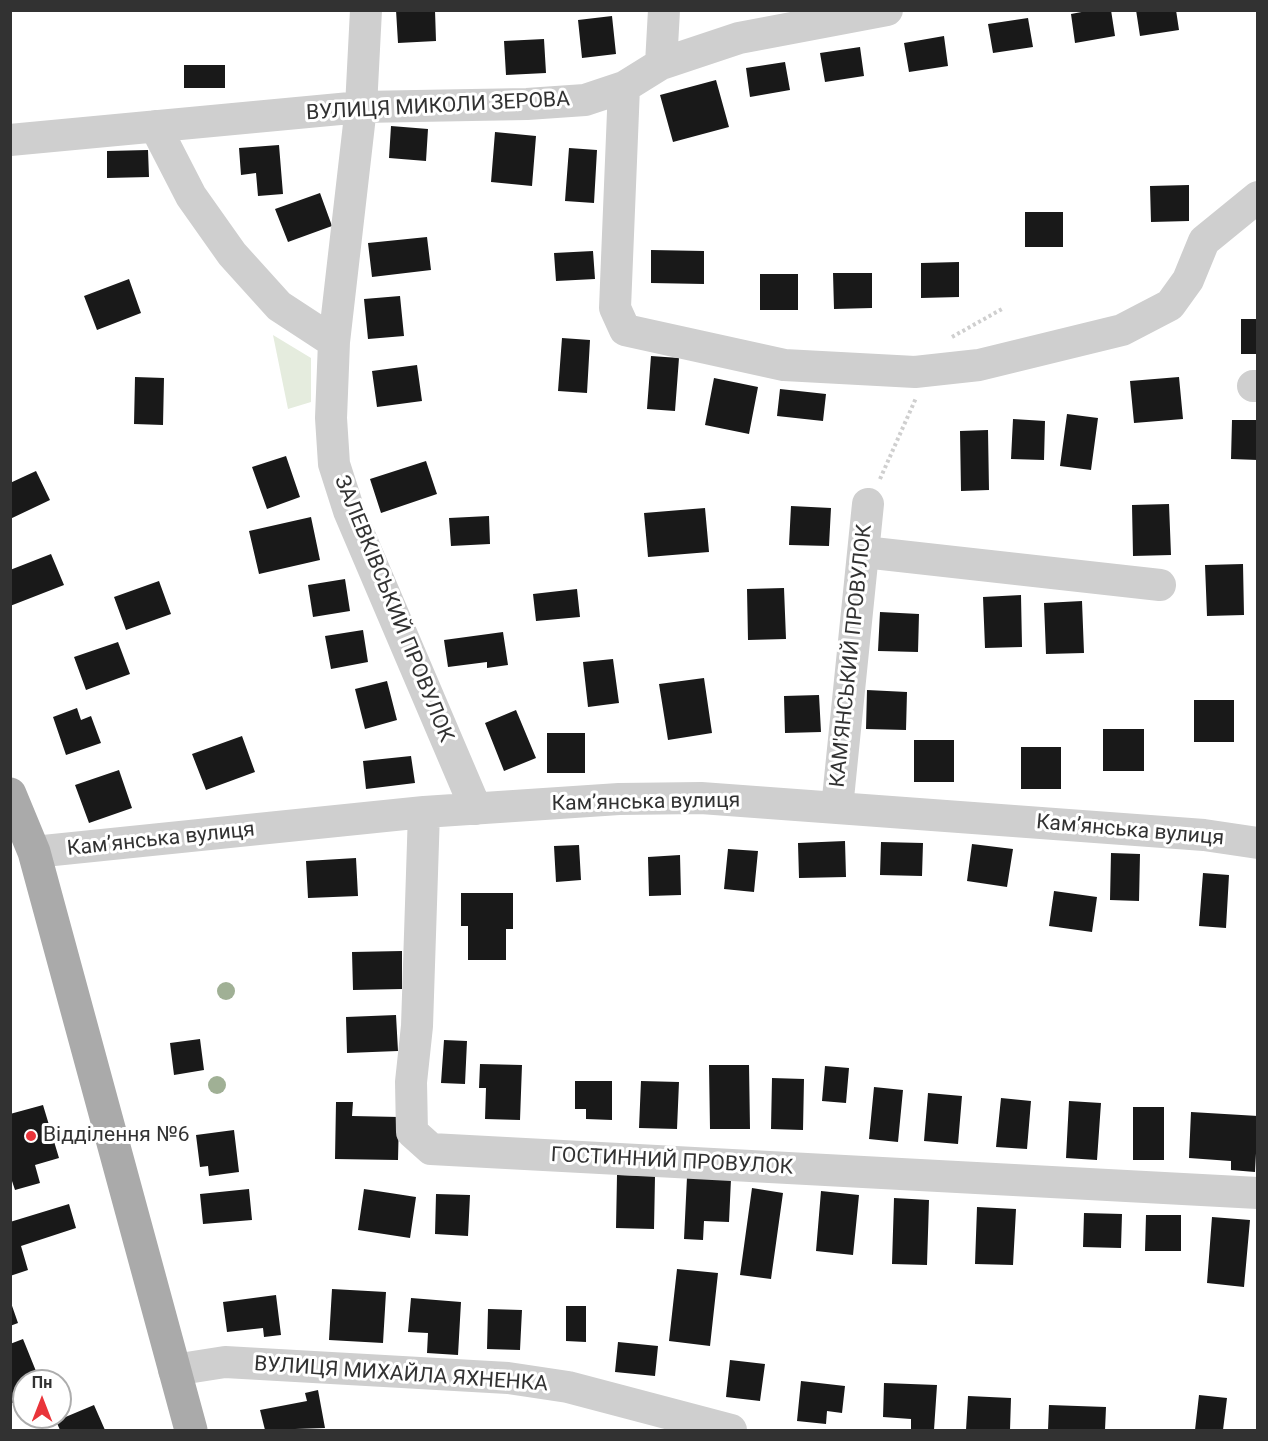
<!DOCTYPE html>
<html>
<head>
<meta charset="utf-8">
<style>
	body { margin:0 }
	#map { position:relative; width:1268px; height:1441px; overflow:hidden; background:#fff; font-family:Roboto,sans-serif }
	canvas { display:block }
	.frame { position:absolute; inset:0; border:12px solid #323232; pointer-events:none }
	.north { position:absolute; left:12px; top:1369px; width:60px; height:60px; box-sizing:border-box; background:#fff; border:2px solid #adadad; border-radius:50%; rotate:0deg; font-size:16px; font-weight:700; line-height:24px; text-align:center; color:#323232 }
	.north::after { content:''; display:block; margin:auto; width:21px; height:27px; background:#e9343a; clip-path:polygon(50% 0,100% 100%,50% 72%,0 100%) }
</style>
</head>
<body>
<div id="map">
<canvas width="1268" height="1441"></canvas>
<div class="frame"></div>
<div class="north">Пн</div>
</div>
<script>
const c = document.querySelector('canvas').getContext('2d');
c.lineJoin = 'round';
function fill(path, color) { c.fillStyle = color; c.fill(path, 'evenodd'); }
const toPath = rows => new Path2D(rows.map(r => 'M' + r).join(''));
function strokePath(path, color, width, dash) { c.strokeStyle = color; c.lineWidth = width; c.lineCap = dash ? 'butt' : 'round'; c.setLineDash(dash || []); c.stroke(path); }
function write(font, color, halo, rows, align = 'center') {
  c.font = font + ' Roboto,sans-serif'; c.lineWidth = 6; c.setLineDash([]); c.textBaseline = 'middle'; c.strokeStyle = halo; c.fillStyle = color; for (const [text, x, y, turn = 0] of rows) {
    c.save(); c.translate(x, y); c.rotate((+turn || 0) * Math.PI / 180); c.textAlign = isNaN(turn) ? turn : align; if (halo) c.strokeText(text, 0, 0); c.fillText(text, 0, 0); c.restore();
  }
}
const green = toPath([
	[273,335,311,358,311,402,288,409]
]);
const building = toPath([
	[396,10,435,10,436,41,398,43],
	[1092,10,1111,10,1115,36,1075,43,1071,14],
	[1136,10,1176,10,1179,30,1140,36],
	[612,16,616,54,582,58,578,20],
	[1028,18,1033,47,993,53,988,24],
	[944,36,948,66,909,72,904,43],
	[544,39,546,73,506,75,504,41],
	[860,47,864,76,825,82,820,53],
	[785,62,790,90,750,97,746,68],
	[184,65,225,65,225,88,184,88],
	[716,80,729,127,673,142,660,95],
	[391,126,428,129,426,161,389,158],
	[495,132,536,136,532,186,491,182],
	[279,145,283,194,258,196,256,173,241,175,239,148],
	[569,148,597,150,594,203,565,201],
	[148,150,149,177,107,178,107,151],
	[1189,185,1189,221,1151,222,1150,186],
	[320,193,332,226,288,242,275,209],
	[1025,212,1063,212,1063,247,1025,247],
	[427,237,431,270,372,277,368,243],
	[651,250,704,251,704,284,651,283],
	[593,251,595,279,556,281,554,253],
	[959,262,959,297,921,298,921,263],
	[833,273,872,273,872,308,834,309],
	[760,274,798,274,798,310,760,310],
	[129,279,141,313,97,330,84,296],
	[400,296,404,336,368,339,364,299],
	[1241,319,1258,319,1258,354,1241,354],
	[562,338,590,340,587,393,558,391],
	[651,356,679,358,675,411,647,409],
	[417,365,422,401,377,407,372,371],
	[135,377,164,378,163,425,134,424],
	[1179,377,1183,419,1134,423,1130,381],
	[714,378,758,387,749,434,705,425],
	[780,389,826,394,823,421,777,416],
	[1067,414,1098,418,1091,470,1060,466],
	[1013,419,1045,421,1044,460,1011,459],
	[1232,420,1258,420,1258,460,1231,459],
	[988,430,989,490,961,491,960,431],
	[286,456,300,497,267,509,252,467],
	[426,461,437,494,381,513,370,479],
	[36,471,50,500,10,519,10,483],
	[1169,504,1171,555,1133,556,1132,505],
	[791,506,831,508,829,546,789,545],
	[705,508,709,552,648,557,644,513],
	[489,516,490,544,451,546,449,518],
	[311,517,320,560,259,574,249,531],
	[51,554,64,585,10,606,10,570],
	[1243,564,1244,615,1207,616,1205,565],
	[345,579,350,611,313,617,308,585],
	[159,581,171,614,126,630,114,597],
	[784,588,786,639,748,640,747,589],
	[577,589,580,617,536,621,533,594],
	[1021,595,1022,647,985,648,983,597],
	[1082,601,1084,653,1046,654,1044,603],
	[880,612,919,614,918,652,878,651],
	[363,630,368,662,331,669,325,636],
	[503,632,508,665,487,668,487,662,448,667,444,640],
	[118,642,130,674,86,690,74,657],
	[613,659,619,703,588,707,583,662],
	[704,678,712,733,668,740,659,684],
	[387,681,397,720,365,729,355,689],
	[867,690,907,692,906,730,866,729],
	[819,695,821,732,785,733,784,696],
	[1194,700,1234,700,1234,742,1194,742],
	[77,708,81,720,91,716,101,743,66,755,53,717],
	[516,710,536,758,504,771,485,723],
	[1103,729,1144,729,1144,771,1103,771],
	[547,733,585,733,585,773,547,773],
	[242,736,255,772,206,790,192,754],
	[914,740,954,740,954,782,914,782],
	[1021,747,1061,747,1061,789,1021,789],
	[411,756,415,783,366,789,363,761],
	[119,770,132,808,89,823,75,785],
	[845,841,846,877,799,878,798,843],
	[881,842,923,843,922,876,880,875],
	[972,844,1013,849,1007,887,967,881],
	[579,845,581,880,556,882,554,846],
	[728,849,758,851,754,892,724,889],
	[1111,853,1140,854,1139,901,1110,900],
	[680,855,681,895,649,896,648,857],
	[356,858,358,896,308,898,306,861],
	[1203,873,1229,875,1226,928,1199,926],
	[1054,891,1097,897,1092,932,1049,926],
	[461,893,513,893,513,929,506,929,506,960,468,960,468,926,461,926],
	[402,951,402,989,353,990,352,952],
	[396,1015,398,1051,347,1053,346,1017],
	[200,1039,204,1070,174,1075,170,1043],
	[444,1040,467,1041,465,1084,441,1083],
	[480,1064,522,1065,520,1120,485,1119,486,1088,479,1088],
	[709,1065,749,1065,750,1129,710,1129],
	[825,1066,849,1068,846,1103,822,1101],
	[772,1078,804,1079,803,1130,771,1129],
	[575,1081,612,1081,612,1120,586,1119,586,1109,575,1109],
	[641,1081,679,1082,677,1129,639,1128],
	[874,1087,903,1090,898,1142,869,1139],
	[928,1093,962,1096,958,1144,924,1141],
	[1001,1098,1031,1101,1027,1149,996,1147],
	[1069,1101,1101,1103,1097,1160,1066,1158],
	[336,1102,353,1102,352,1116,399,1117,398,1160,335,1159],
	[43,1105,59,1158,35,1165,40,1183,15,1190,10,1175,10,1114],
	[1133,1107,1164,1107,1164,1160,1133,1160],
	[1191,1112,1258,1116,1255,1172,1231,1170,1231,1161,1189,1158],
	[234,1130,239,1172,209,1176,208,1166,200,1167,196,1135],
	[617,1175,655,1176,654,1229,616,1228],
	[687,1177,731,1179,729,1222,704,1221,703,1240,684,1239],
	[752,1188,783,1193,771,1279,740,1275],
	[249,1189,252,1220,203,1224,200,1194],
	[364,1189,416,1197,410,1238,358,1230],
	[821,1191,859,1195,853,1255,816,1251],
	[436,1194,470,1195,468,1236,435,1234],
	[894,1198,929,1200,927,1265,892,1264],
	[69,1204,76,1228,21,1246,28,1270,10,1276,10,1222],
	[977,1207,1016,1209,1013,1265,975,1264],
	[1084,1213,1122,1214,1121,1248,1083,1247],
	[1146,1215,1181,1215,1181,1251,1145,1251],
	[1212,1217,1250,1220,1244,1287,1207,1283],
	[677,1269,718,1273,710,1346,669,1341],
	[332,1289,386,1292,383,1343,329,1340],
	[276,1295,281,1335,264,1337,263,1328,227,1332,223,1302],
	[411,1298,461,1302,458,1355,427,1353,428,1333,408,1332],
	[10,1300,18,1323,10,1326],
	[566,1306,586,1306,586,1342,566,1341],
	[488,1309,522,1310,520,1350,487,1349],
	[23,1339,40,1381,24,1381,24,1398,10,1404,10,1344],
	[618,1342,658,1346,655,1376,615,1372],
	[730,1360,765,1364,760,1401,726,1397],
	[801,1381,845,1386,842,1413,827,1411,826,1424,797,1421],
	[884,1383,937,1385,934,1430,911,1430,911,1419,883,1417],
	[318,1390,325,1428,265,1430,260,1410,307,1401,305,1393],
	[1199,1395,1227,1398,1223,1430,1195,1430],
	[968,1396,1011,1398,1010,1430,966,1430],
	[94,1405,105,1430,60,1430,56,1421],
	[1049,1405,1106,1407,1105,1430,1048,1430]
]);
const path = toPath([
	[952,337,1002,309],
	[880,479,916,398]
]);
const minor = toPath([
	[366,10,361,107,334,342,331,418,334,464,349,511,476,809],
	[661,64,664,10],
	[624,87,615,308,625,330,784,365,915,372,979,365,1122,330,1170,305,1188,280,1204,241,1258,197],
	[155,126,191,196,232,254,279,306,334,342],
	[10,140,361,107,527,104,585,100,624,87,661,64,739,38,887,10],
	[1253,386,1258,386],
	[864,552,1160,585],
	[837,808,868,504],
	[424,812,417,1026,411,1082,412,1132,431,1149,1258,1193],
	[34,852,424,812,619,799,701,798,1204,835,1258,843],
	[174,1370,225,1362,508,1378,568,1387,731,1430]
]);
const primary = toPath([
	[10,794,34,852,191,1430]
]);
const trees = [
	[226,991],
	[217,1085]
];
const markers = [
	[31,1136,6,"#e9343a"]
];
const streetNames = [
	["ВУЛИЦЯ МИКОЛИ ЗЕРОВА",438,107,-3],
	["ЗАЛЕВКІВСЬКИЙ ПРОВУЛОК",393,609,68],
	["КАМ'ЯНСЬКИЙ ПРОВУЛОК",852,656,-84],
	["Камʼянська вулиця",646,803,-1],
	["Камʼянська вулиця",1130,831,5],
	["Камʼянська вулиця",161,840,-6],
	["ГОСТИННИЙ ПРОВУЛОК",672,1162,3],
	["ВУЛИЦЯ МИХАЙЛА ЯХНЕНКА",401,1375,4]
];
const poiNames = [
	["Відділення №6",43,1136]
];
fill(green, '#e5ecde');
fill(building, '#191919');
strokePath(path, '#cfcfcf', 4, [3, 3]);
strokePath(minor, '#cfcfcf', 32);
strokePath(primary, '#aaa', 33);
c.fillStyle = '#a0b095';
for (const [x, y] of trees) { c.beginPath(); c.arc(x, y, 9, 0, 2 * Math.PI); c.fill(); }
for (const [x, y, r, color] of markers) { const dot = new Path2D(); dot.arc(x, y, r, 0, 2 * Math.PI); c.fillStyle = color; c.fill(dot); strokePath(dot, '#fff', 2); }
write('21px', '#323232', '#fff', streetNames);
write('21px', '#323232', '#fff', poiNames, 'left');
</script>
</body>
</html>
